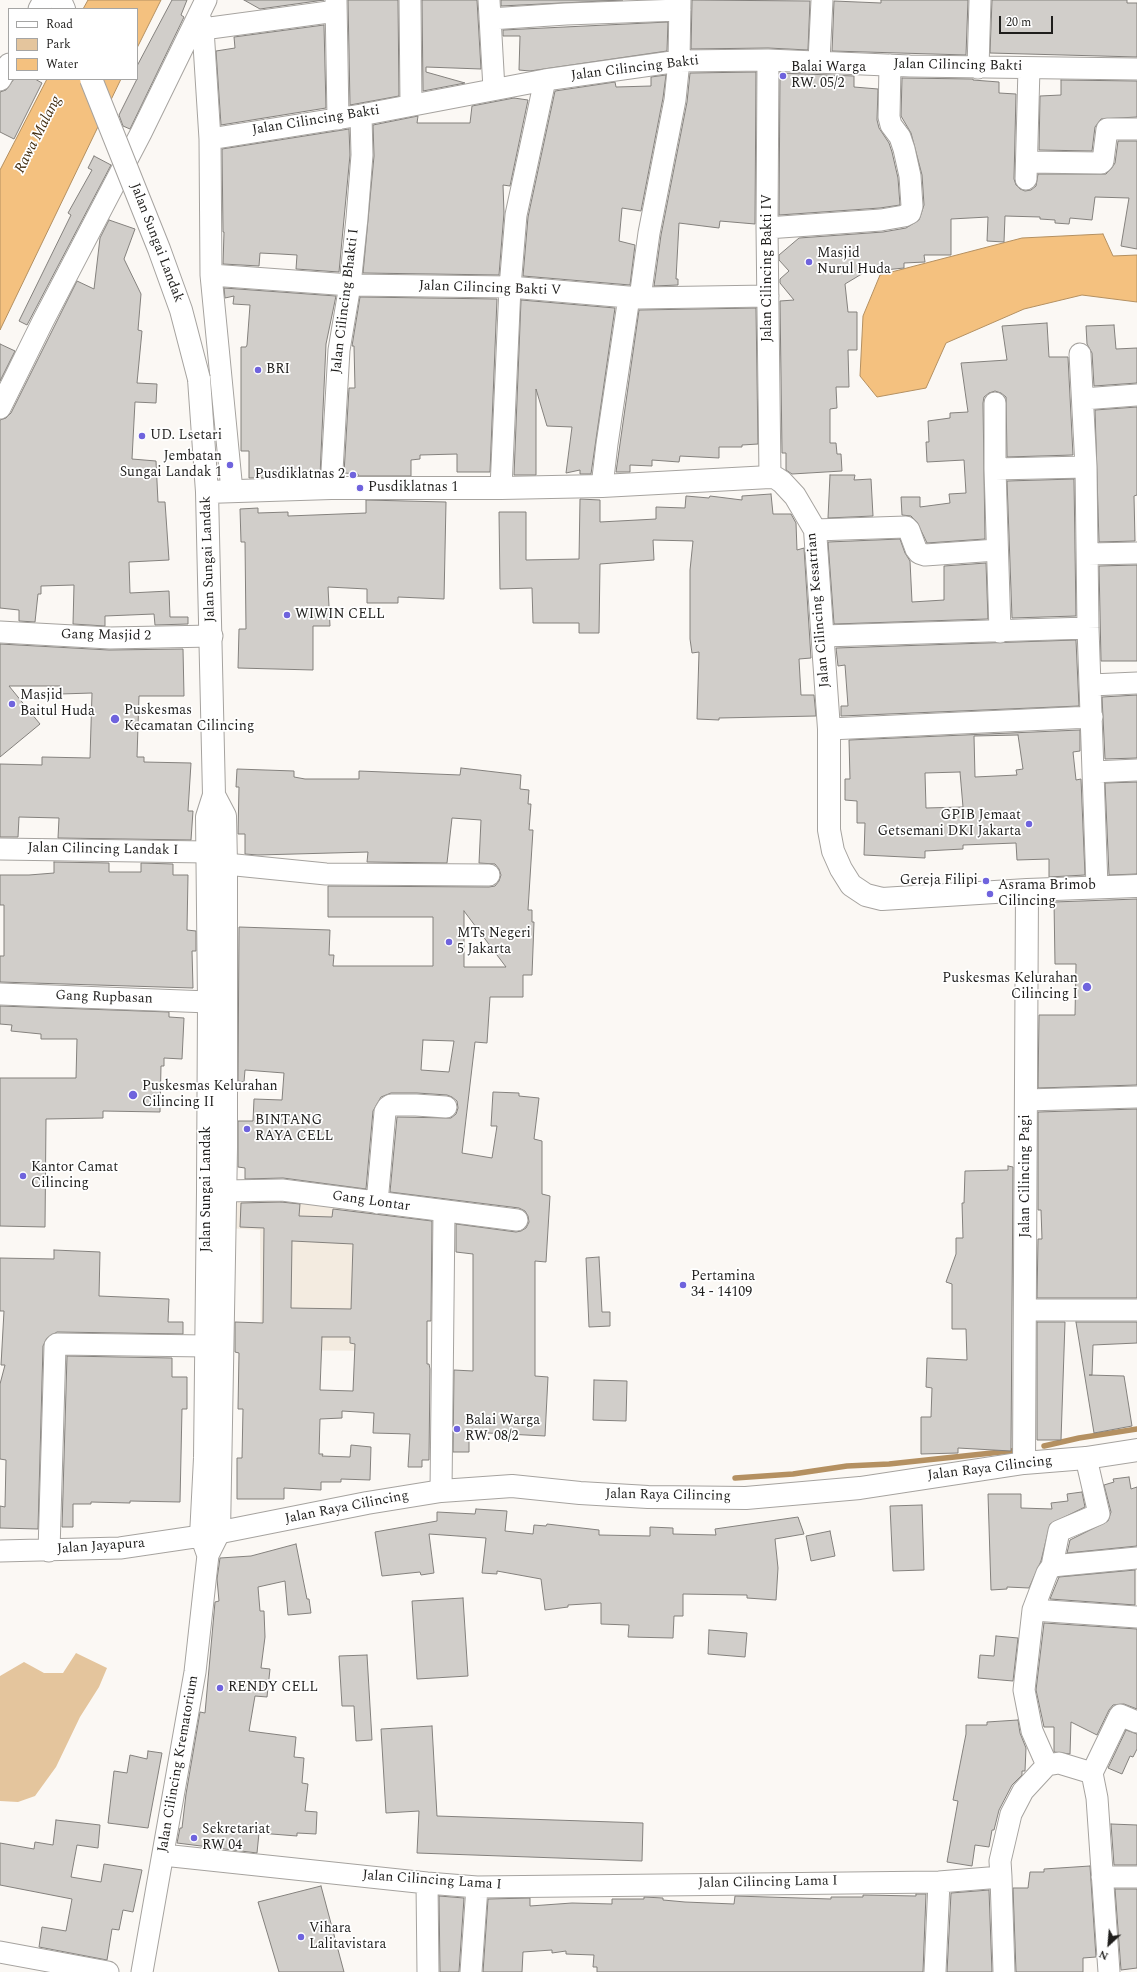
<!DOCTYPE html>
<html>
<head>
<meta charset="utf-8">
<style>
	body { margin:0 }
	#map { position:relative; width:1137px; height:1972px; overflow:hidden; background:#fbf8f4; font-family:Spectral,serif }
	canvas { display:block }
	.legend { position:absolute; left:8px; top:8px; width:130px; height:72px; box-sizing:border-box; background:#fff; border:1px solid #a5a5a4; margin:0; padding:5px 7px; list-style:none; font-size:12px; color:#1f1e1c }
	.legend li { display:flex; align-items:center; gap:8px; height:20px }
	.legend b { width:20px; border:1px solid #a5a5a4 }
	.north { position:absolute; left:1089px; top:1924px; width:40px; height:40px; -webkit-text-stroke:3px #fff; paint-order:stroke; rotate:206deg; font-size:11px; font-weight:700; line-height:16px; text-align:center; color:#1f1e1c }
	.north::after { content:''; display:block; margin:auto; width:14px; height:18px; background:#1f1e1c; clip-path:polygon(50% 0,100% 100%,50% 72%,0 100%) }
	.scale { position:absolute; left:999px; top:16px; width:54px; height:18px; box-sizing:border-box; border:2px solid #1f1e1c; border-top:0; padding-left:5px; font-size:12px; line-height:14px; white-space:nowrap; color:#1f1e1c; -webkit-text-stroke:3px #fff; paint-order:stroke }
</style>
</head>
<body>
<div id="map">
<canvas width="1137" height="1972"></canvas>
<ul class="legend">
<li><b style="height:5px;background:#fff"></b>Road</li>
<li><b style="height:11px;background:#e4c59d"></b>Park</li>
<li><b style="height:11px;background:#f4c17f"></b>Water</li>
</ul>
<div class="north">N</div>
<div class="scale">20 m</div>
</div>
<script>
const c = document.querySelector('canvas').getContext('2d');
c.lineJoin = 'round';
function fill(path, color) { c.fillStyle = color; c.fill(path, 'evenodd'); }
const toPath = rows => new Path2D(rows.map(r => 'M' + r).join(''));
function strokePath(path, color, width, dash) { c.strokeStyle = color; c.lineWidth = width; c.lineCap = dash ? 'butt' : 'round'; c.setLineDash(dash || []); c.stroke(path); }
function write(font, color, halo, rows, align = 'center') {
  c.font = font + ' Spectral,serif'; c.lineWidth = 3.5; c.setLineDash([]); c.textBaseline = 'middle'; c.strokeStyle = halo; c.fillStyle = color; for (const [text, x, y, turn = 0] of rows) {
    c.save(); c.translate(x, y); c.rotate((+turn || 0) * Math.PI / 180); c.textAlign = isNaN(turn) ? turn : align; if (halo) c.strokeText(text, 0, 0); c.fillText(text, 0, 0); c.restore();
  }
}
const built = toPath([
	[228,1194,394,1208,387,1351,261,1350,260,1230,227,1228]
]);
const green = toPath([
	[76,1653,107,1668,99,1687,80,1717,56,1767,35,1796,18,1802,0,1801,0,1676,24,1662,44,1673,63,1673]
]);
const water = toPath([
	[88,0,161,0,137,48,137,9,83,9,88,0],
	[47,79,121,79,0,330,0,170,47,79],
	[1103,234,1113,256,1137,255,1137,302,1082,295,1024,309,946,343,926,388,877,397,860,376,863,316,880,275,1022,238,1103,234]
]);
const stream = toPath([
	[1044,1446,1079,1438,1137,1429],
	[735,1478,793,1474,847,1466,889,1464,1020,1450]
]);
const building = toPath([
	[172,0,187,0,181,15,184,17,130,129,123,126,119,115,137,79,137,66,172,0],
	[244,0,324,0,260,9,244,0],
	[348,0,398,0,399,96,350,105,348,0],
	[422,0,477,0,481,69,426,67,426,72,465,83,423,91,422,0],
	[501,0,623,0,501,6,501,0],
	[692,0,810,1,808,50,768,48,691,49,692,0],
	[881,0,968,0,966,55,832,51,834,1,881,3,881,0],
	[992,0,1127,0,1127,3,1137,3,1137,57,990,53,992,0],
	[668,22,667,51,530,71,519,70,520,36,503,36,503,30,668,22],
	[324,25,326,108,221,125,216,51,235,48,234,37,324,25],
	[756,72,755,224,720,221,719,228,679,223,676,279,678,279,678,285,654,286,661,235,687,102,690,73,756,72],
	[780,73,854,76,854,87,878,89,877,120,879,128,889,143,892,152,898,178,900,205,880,208,779,215,780,73],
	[666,75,663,98,641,211,622,208,619,241,635,245,630,285,523,276,528,217,555,91,615,82,616,87,651,86,651,77,666,75],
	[902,78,973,79,973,80,999,82,999,93,1016,94,1014,179,1016,185,1020,189,1025,191,1031,190,1036,186,1038,174,1106,174,1111,169,1115,163,1118,141,1137,141,1137,249,1121,246,1129,198,1095,197,1092,220,1070,218,1069,224,1055,223,1055,220,1040,219,1040,217,1005,216,1004,242,987,241,988,217,951,219,951,255,924,255,925,262,904,263,904,268,865,272,845,284,848,312,857,312,857,350,848,350,849,387,836,387,837,408,830,409,830,443,836,443,837,454,841,454,842,471,792,474,786,470,786,453,782,453,780,301,794,300,780,283,780,279,789,271,779,260,779,255,799,238,883,232,906,228,919,220,924,205,922,175,911,133,901,116,902,78],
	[14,79,35,79,42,83,14,139,0,132,0,92,6,90,14,79],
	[1061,80,1137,81,1137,117,1101,119,1095,127,1092,151,1039,150,1040,96,1061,95,1061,80],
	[514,98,528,100,510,186,503,185,504,213,499,275,363,273,374,156,373,125,418,116,417,123,470,123,472,106,514,98],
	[349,129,350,155,339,272,296,269,297,255,280,254,260,253,259,266,223,264,224,232,223,232,222,149,349,129],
	[94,156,111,165,27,325,19,321,71,215,68,213,92,170,88,168,94,156],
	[109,220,135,229,124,259,141,294,138,330,142,331,137,383,157,384,156,403,135,402,132,459,156,461,158,502,165,502,169,560,129,562,130,593,169,591,170,617,188,617,188,624,155,625,154,614,105,616,105,626,73,624,74,585,41,586,41,594,38,594,35,622,19,621,19,610,0,608,0,420,6,418,11,413,77,281,94,289,100,238,109,220],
	[224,288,336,296,326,344,320,476,249,478,249,451,241,451,241,347,246,347,247,345,250,305,233,304,234,296,225,298,224,288],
	[360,297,497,299,490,472,457,472,457,454,420,455,420,459,411,460,411,476,358,476,358,474,344,473,349,388,355,388,354,346,352,346,360,297],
	[521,300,615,308,591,474,580,474,580,470,566,473,572,427,547,426,536,389,536,475,514,475,521,300],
	[756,308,758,444,742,445,742,447,719,447,719,458,680,456,679,462,652,460,652,466,630,465,630,472,616,472,639,310,756,308],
	[1047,323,1049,357,1068,357,1073,455,1007,457,1006,397,1001,393,995,391,989,393,984,397,983,403,985,539,927,543,917,522,911,516,902,515,901,497,920,497,920,507,950,503,949,494,966,493,964,460,927,462,926,442,929,442,928,421,950,418,950,413,968,412,961,363,1007,360,1002,326,1047,323],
	[1114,325,1116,349,1137,348,1137,383,1094,386,1092,353,1087,344,1086,326,1114,325],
	[0,344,15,351,0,381,0,344],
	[1137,407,1137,495,1134,496,1135,541,1099,542,1095,410,1137,407],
	[830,475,855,475,854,480,871,479,873,516,828,518,830,475],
	[1074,479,1076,616,1012,618,1007,481,1074,479],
	[771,494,773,514,791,514,796,523,797,550,804,548,811,658,799,659,801,695,814,695,816,716,719,718,719,720,697,719,699,652,692,653,690,639,690,570,693,541,653,540,654,560,600,564,599,633,579,633,579,623,533,623,532,588,500,589,499,512,526,512,526,560,579,559,580,499,600,500,600,522,656,519,656,507,685,508,686,496,709,498,710,496,742,500,742,496,771,494],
	[366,500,446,502,444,599,398,597,398,603,367,603,367,589,328,587,330,626,313,626,313,670,238,668,239,629,246,629,245,542,241,542,240,509,258,508,258,513,288,512,288,516,366,513,366,500],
	[900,539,905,553,910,561,912,602,944,600,944,566,986,563,988,619,834,624,828,542,900,539],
	[1137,565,1137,661,1101,661,1099,566,1137,565],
	[1076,640,1079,706,841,716,841,706,848,706,845,665,838,666,836,648,1076,640],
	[0,644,109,650,183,649,184,696,139,696,137,757,144,757,144,762,191,763,188,811,193,811,191,840,58,838,59,818,19,817,18,837,0,837,0,764,42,765,42,757,90,758,92,693,60,694,60,686,9,686,40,724,0,757,0,644],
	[1137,695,1137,758,1105,759,1102,697,1137,695],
	[1080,730,1080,751,1073,752,1076,780,1081,779,1085,875,1049,877,1049,859,1017,860,1016,843,963,845,963,849,925,851,925,858,864,855,865,823,857,823,857,801,845,800,845,779,850,779,849,740,1080,730],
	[1018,735,1023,769,1016,770,1017,775,975,777,974,736,1018,735],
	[960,772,963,807,926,808,925,773,960,772],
	[461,768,521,775,520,789,529,790,528,804,531,804,529,830,533,830,528,910,532,910,532,922,534,922,532,975,523,975,523,997,490,997,487,1043,475,1042,462,1153,492,1158,497,1126,491,1126,493,1092,519,1093,519,1096,539,1098,534,1139,542,1141,542,1194,550,1196,546,1262,535,1261,535,1376,548,1377,545,1436,469,1432,469,1452,453,1452,454,1370,473,1371,473,1254,456,1252,456,1224,516,1232,521,1231,526,1228,529,1222,528,1216,525,1211,519,1208,390,1192,397,1117,451,1118,456,1114,458,1108,457,1101,452,1097,447,1095,417,1093,391,1093,381,1097,373,1111,366,1189,283,1178,245,1179,245,1168,238,1167,238,1121,253,1121,254,1099,282,1100,284,1073,245,1070,244,1082,238,1081,239,927,330,930,329,955,334,955,333,966,433,966,433,917,328,917,328,886,489,887,495,886,499,881,501,875,499,869,495,864,479,863,481,820,452,818,447,863,367,862,368,852,258,855,245,854,245,834,238,834,239,787,236,787,237,769,294,771,294,777,305,779,359,779,359,771,460,775,461,768],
	[464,911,506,967,464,967,464,911],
	[423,1040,454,1041,449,1072,421,1070,423,1040],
	[1137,782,1137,874,1109,875,1105,783,1137,782],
	[54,862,109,863,109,872,141,872,141,863,173,864,173,875,188,875,187,930,196,931,196,951,192,951,193,988,0,982,0,956,4,956,4,905,0,905,0,875,29,875,54,873,54,862],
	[1137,899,1137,1085,1038,1088,1039,1015,1075,1015,1076,964,1055,964,1054,902,1137,899],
	[0,1006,169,1012,169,1017,184,1018,182,1059,164,1058,164,1066,161,1066,160,1112,103,1111,103,1118,46,1119,45,1227,0,1226,0,1078,76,1078,77,1039,41,1039,41,1034,11,1031,12,1025,0,1024,0,1006],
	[1137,1109,1137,1298,1037,1298,1038,1239,1042,1239,1041,1210,1038,1210,1038,1112,1137,1109],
	[1008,1166,1013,1167,1011,1451,958,1448,958,1453,921,1454,921,1417,931,1417,932,1388,926,1387,927,1358,967,1360,966,1329,952,1329,952,1284,946,1282,956,1254,956,1238,963,1238,962,1203,964,1203,965,1171,1008,1170,1008,1166],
	[281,1202,300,1204,299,1216,332,1217,333,1209,432,1221,431,1321,427,1321,427,1364,429,1364,430,1369,429,1460,422,1460,422,1467,408,1467,410,1434,373,1433,374,1413,342,1411,342,1418,320,1419,319,1454,323,1454,322,1456,350,1457,351,1445,371,1447,370,1480,341,1479,341,1482,321,1482,321,1490,284,1488,284,1499,237,1499,237,1458,242,1458,243,1409,238,1409,239,1353,235,1352,235,1322,263,1323,264,1228,240,1227,241,1203,281,1202],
	[292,1241,353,1244,351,1309,291,1308,292,1241],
	[322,1337,350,1337,350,1343,355,1344,353,1391,320,1390,322,1337],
	[54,1250,100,1252,99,1296,169,1299,168,1322,183,1322,183,1334,57,1332,47,1338,43,1346,38,1529,0,1528,0,1506,5,1507,6,1460,0,1459,0,1384,5,1365,1,1365,4,1311,0,1311,0,1258,54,1259,54,1250],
	[599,1257,602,1312,610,1312,610,1326,589,1327,586,1258,599,1257],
	[1037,1322,1065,1322,1061,1440,1037,1440,1037,1322],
	[1076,1322,1137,1322,1137,1343,1093,1345,1092,1375,1089,1375,1124,1376,1132,1426,1094,1433,1076,1322],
	[67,1356,172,1358,172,1377,187,1377,187,1409,182,1409,180,1502,130,1501,130,1503,91,1502,91,1504,73,1504,73,1527,62,1527,67,1356],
	[594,1380,627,1381,626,1421,593,1420,594,1380],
	[1129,1477,1131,1489,1137,1487,1137,1546,1067,1553,1070,1540,1108,1521,1111,1512,1104,1485,1114,1482,1113,1479,1129,1477],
	[1082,1492,1085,1507,1050,1524,1041,1561,1029,1588,1007,1587,1007,1589,991,1590,988,1494,1021,1494,1021,1508,1052,1509,1051,1503,1068,1501,1067,1494,1082,1492],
	[922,1505,924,1570,893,1571,890,1506,922,1505],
	[476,1509,507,1511,505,1531,533,1534,534,1525,546,1526,547,1524,599,1530,599,1535,650,1536,650,1527,673,1528,673,1534,716,1535,715,1529,798,1517,804,1534,775,1539,778,1568,776,1600,747,1598,747,1595,683,1594,683,1616,674,1616,673,1638,628,1637,629,1625,601,1624,601,1603,568,1605,568,1607,545,1610,541,1579,497,1571,497,1574,482,1573,486,1538,429,1534,434,1573,421,1575,420,1572,382,1576,375,1532,437,1521,437,1512,475,1514,476,1509],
	[830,1531,835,1556,811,1561,806,1536,830,1531],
	[296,1544,307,1599,309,1599,311,1613,288,1615,285,1581,258,1587,260,1611,264,1611,265,1637,261,1668,270,1669,267,1697,255,1696,249,1731,296,1737,294,1757,304,1758,302,1783,308,1784,305,1811,317,1812,316,1834,297,1833,297,1836,259,1833,257,1853,177,1843,180,1828,182,1828,186,1794,200,1712,205,1713,215,1602,219,1601,217,1579,220,1558,251,1556,296,1544],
	[1135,1570,1135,1605,1050,1599,1059,1577,1135,1570],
	[463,1598,468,1676,417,1679,412,1601,463,1598],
	[1044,1623,1137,1629,1137,1709,1124,1704,1113,1705,1109,1710,1097,1735,1071,1722,1070,1754,1054,1752,1054,1727,1044,1727,1036,1690,1044,1623],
	[709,1630,747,1633,745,1657,708,1654,709,1630],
	[996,1636,1018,1638,1013,1681,978,1678,980,1655,994,1656,996,1636],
	[367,1655,372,1740,356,1741,354,1706,342,1706,339,1656,367,1655],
	[1018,1720,1020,1733,1026,1748,1025,1771,1022,1771,1022,1775,1012,1785,999,1810,994,1830,992,1830,989,1847,975,1845,972,1866,947,1862,958,1801,953,1800,966,1734,966,1725,987,1725,987,1722,1018,1720],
	[432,1726,437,1816,643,1823,642,1861,417,1853,419,1811,386,1813,381,1729,432,1726],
	[1126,1730,1137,1734,1137,1749,1133,1757,1130,1756,1122,1774,1108,1768,1126,1730],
	[148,1751,162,1753,148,1828,108,1823,114,1771,127,1773,130,1755,147,1759,148,1751],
	[56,1820,100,1825,98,1848,77,1845,71,1877,101,1882,104,1864,142,1870,133,1912,123,1910,119,1930,112,1929,107,1960,39,1947,42,1927,66,1931,72,1899,0,1885,0,1843,34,1849,35,1842,53,1845,56,1820],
	[1111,1824,1137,1825,1137,1865,1114,1865,1111,1824],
	[1090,1866,1096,1957,1083,1958,1083,1972,1016,1972,1013,1888,1028,1888,1030,1872,1044,1872,1044,1869,1090,1866],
	[321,1886,344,1972,279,1972,258,1902,321,1886],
	[1115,1889,1137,1889,1137,1968,1121,1970,1115,1889],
	[989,1890,992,1972,947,1972,951,1893,989,1890],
	[916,1894,926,1894,923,1972,597,1972,597,1967,593,1967,594,1955,566,1954,566,1951,552,1953,552,1950,523,1952,522,1972,483,1972,488,1899,530,1898,530,1906,572,1903,612,1904,612,1899,644,1899,644,1897,663,1898,663,1900,685,1902,734,1904,735,1896,831,1899,831,1897,863,1897,863,1895,916,1896,916,1894],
	[439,1896,464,1898,459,1972,440,1972,439,1896]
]);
const minor = toPath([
	[336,0,338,119],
	[410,0,411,105],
	[489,0,494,89],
	[39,9,44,0],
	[199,14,203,29,210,139,211,275,232,491],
	[490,19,566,14,680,10],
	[203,29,336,11],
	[768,60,767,228,770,477],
	[819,61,822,0],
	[978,68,980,0],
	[0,80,9,64],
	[210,139,361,115,545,80,679,61,768,60,910,66,1137,69],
	[1027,162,1101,163,1103,161,1107,129,1137,129],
	[1026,179,1029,68],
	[767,228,881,220,904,216,910,213,912,206,910,176,904,149,900,137,891,125,889,117,890,65],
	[211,275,350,285,510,287,640,298,768,296],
	[640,298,649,233,675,100,679,61,680,0],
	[1080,354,1086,467,1088,628,1097,887],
	[1083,399,1137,395],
	[995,403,995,469,1000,632],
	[0,408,43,321,141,133,206,0],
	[995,469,1086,467],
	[602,486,607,444,629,297],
	[331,488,339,350,350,285,357,218,362,155,361,115],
	[501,488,510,287,516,215,545,80],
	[815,530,906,527,909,530,916,549,919,553,925,555,997,550],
	[1088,554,1137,553],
	[0,632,110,638,212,636],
	[823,636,1088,628],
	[1091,685,1137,683],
	[829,729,1092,717],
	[1093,772,1137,770],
	[0,849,207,852],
	[226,864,326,874,489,875],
	[0,994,209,1002],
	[1026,1100,1137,1097],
	[225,1191,282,1190,517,1220],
	[377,1203,385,1112,388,1107,391,1105,416,1105,446,1107],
	[1025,1310,1137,1310],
	[441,1491,444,1211],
	[0,1551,120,1548,201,1536,207,1553],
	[49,1551,55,1346,57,1344,206,1346],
	[1052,1566,1137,1558],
	[1033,1610,1137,1617],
	[1047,1765,1032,1731,1024,1690,1033,1610,1047,1573,1052,1566,1059,1531,1099,1514,1086,1458],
	[1092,1773,1120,1715,1137,1722],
	[163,1855,427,1883,477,1887,939,1882,1001,1877,1000,1861,1011,1814,1023,1791,1047,1765,1059,1763,1092,1773,1097,1798,1109,1972],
	[1001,1877,1004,1972],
	[1102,1877,1137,1877],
	[427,1883,428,1972],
	[0,1952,108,1972],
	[142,1972,195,1672,208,1555,219,1533],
	[471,1972,477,1887],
	[935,1972,939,1882]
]);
const tertiary = toPath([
	[60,0,64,9],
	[199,379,207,492,214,795,207,817,209,1002,208,1191,205,1458,201,1536,367,1503,441,1491,512,1486,580,1493,648,1497,746,1498,860,1488,1024,1463,1086,1458,1137,1450],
	[207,492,331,488,501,488,602,486,770,477,776,478,782,482,795,496,815,530,829,729,829,830,833,851,841,869,851,885,866,895,882,899,1027,890,1137,886],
	[214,795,225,816,226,864,226,1148,219,1533],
	[1024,1463,1027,890]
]);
const tertiaryBridge = toPath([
	[91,79,159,249,181,310,199,379]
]);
const markers = [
	[783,76,4,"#6f63dd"],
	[809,262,4,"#6f63dd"],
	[258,370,4,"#6f63dd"],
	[142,436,4,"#6f63dd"],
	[230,465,4,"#6f63dd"],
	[353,475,4,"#6f63dd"],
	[360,488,4,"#6f63dd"],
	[287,615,4,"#6f63dd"],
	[12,704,4,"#6f63dd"],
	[115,719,5,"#6f63dd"],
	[1029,824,4,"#6f63dd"],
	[986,881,4,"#6f63dd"],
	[990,894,4,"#6f63dd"],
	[449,942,4,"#6f63dd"],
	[1087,987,5,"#6f63dd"],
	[133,1095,5,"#6f63dd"],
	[247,1129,4,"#6f63dd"],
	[23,1176,4,"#6f63dd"],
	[683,1285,4,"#6f63dd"],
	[457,1429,4,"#6f63dd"],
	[220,1688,4,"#6f63dd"],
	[194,1838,4,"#6f63dd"],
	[301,1937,4,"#6f63dd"]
];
const streetNames = [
	["Jalan Cilincing Bakti",958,66,1],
	["Jalan Cilincing Bakti",635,69,-7],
	["Jalan Cilincing Bakti",316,121,-9],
	["Jalan Sungai Landak",156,243,69],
	["Jalan Cilincing Bakti IV",768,268,-90],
	["Jalan Cilincing Bakti V",490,289,2],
	["Jalan Cilincing Bhakti I",346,301,-83],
	["Jalan Sungai Landak",209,559,-92],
	["Jalan Cilincing Kesatrian",819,610,-95],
	["Gang Masjid 2",106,636,1],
	["Jalan Cilincing Landak I",103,850,1],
	["Gang Rupbasan",104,998,2],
	["Jalan Cilincing Pagi",1026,1176,-90],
	["Jalan Sungai Landak",207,1189,-90],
	["Gang Lontar",371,1202,8],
	["Jalan Raya Cilincing",990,1469,-7],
	["Jalan Raya Cilincing",668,1496,1],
	["Jalan Raya Cilincing",347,1508,-11],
	["Jalan Jayapura",101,1547,-4],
	["Jalan Cilincing Krematorium",179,1764,-80],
	["Jalan Cilincing Lama I",432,1881,4],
	["Jalan Cilincing Lama I",768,1883,-1]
];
const poiNames = [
	["Balai Warga",791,68],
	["RW. 05/2",791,84],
	["Masjid",817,254],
	["Nurul Huda",817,270],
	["BRI",266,370],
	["UD. Lsetari",150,436],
	["Jembatan",222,457,"right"],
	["Sungai Landak 1",222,473,"right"],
	["Pusdiklatnas 2",345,475,"right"],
	["Pusdiklatnas 1",368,488],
	["WIWIN CELL",295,615],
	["Masjid",20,696],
	["Baitul Huda",20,712],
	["Puskesmas",124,711],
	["Kecamatan Cilincing",124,727],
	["GPIB Jemaat",1021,816,"right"],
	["Getsemani DKI Jakarta",1021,832,"right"],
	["Gereja Filipi",978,881,"right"],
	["Asrama Brimob",998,886],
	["Cilincing",998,902],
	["MTs Negeri",457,934],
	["5 Jakarta",457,950],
	["Puskesmas Kelurahan",1078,979,"right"],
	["Cilincing I",1078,995,"right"],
	["Puskesmas Kelurahan",142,1087],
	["Cilincing II",142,1103],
	["BINTANG",255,1121],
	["RAYA CELL",255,1137],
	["Kantor Camat",31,1168],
	["Cilincing",31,1184],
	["Pertamina",691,1277],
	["34 - 14109",691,1293],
	["Balai Warga",465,1421],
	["RW. 08/2",465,1437],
	["RENDY CELL",228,1688],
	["Sekretariat",202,1830],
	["RW 04",202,1846],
	["Vihara",309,1929],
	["Lalitavistara",309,1945]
];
const waterNames = [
	["Rawa Malang",39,135,-63]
];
fill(built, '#f3ebe0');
fill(green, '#e4c59d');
fill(water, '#f4c17f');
strokePath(water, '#b49061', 1);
strokePath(stream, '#b49061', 5.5);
fill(building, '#d1ceca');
strokePath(building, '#84817d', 1);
strokePath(minor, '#a6a39f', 23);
strokePath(tertiary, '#a6a39f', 24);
strokePath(minor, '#fff', 21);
strokePath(tertiary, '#fff', 22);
strokePath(tertiaryBridge, '#a6a39f', 24, []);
strokePath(tertiaryBridge, '#fff', 22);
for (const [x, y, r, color] of markers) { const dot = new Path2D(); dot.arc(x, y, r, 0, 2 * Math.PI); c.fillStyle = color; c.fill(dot); strokePath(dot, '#fff', 1.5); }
write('14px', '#1f1e1c', '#fff', streetNames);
write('14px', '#1f1e1c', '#fff', poiNames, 'left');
write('italic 15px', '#412c0f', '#fff', waterNames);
</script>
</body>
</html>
